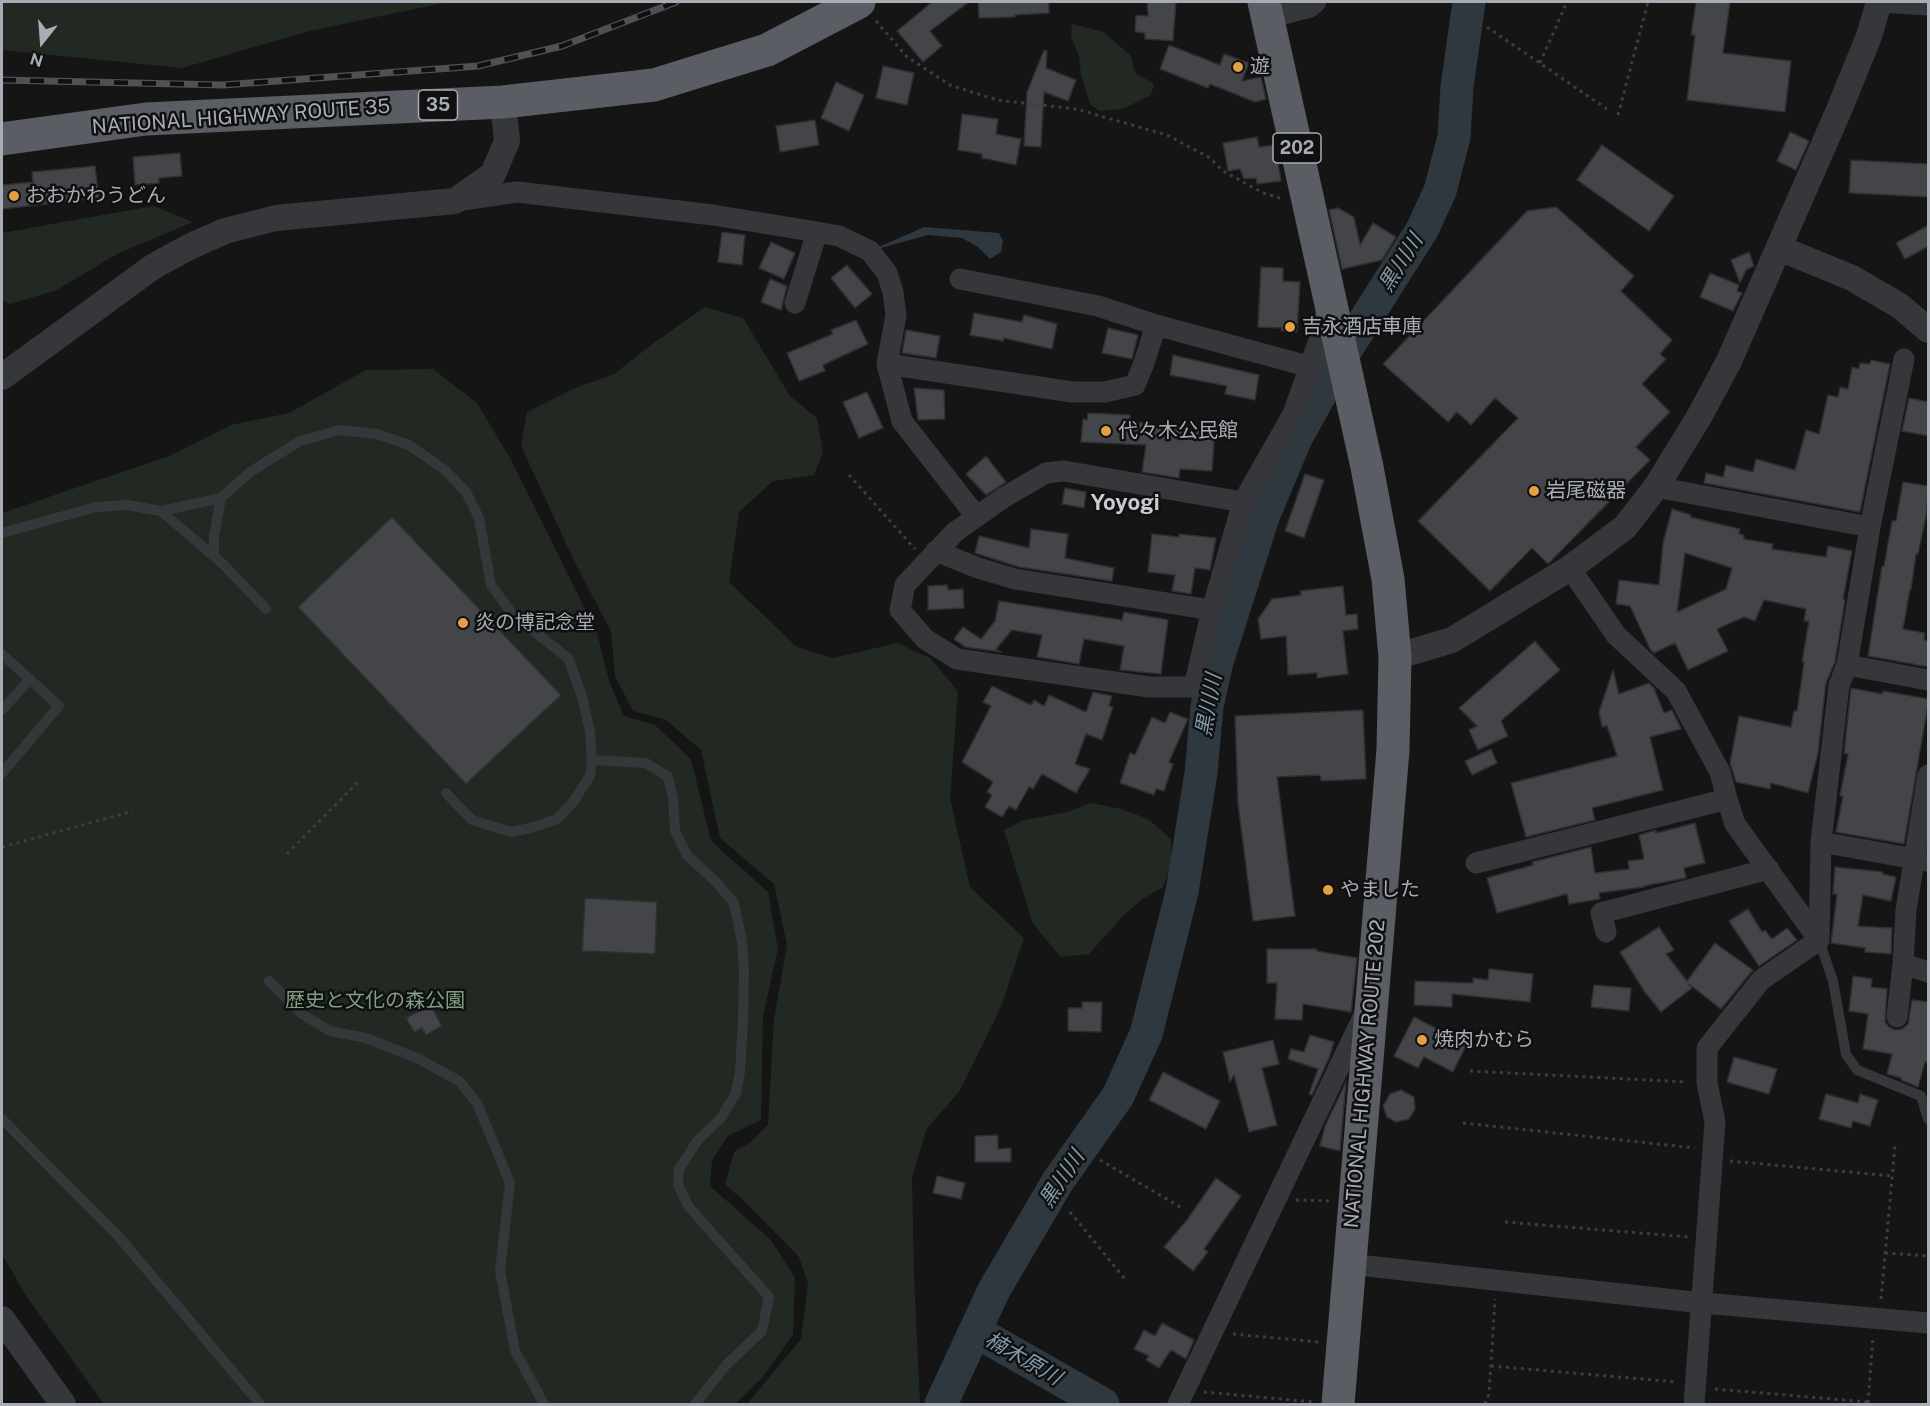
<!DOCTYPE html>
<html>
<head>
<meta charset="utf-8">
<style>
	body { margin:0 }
	#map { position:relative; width:1930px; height:1406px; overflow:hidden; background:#151516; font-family:"Public Sans",sans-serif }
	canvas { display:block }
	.frame { position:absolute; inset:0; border:3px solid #a8adb5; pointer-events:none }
	.north { position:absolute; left:12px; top:12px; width:60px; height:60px; -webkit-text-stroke:4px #101011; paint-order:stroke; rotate:197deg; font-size:16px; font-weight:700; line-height:24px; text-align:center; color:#a8adb5 }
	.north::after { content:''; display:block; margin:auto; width:21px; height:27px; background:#a8adb5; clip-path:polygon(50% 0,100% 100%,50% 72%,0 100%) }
</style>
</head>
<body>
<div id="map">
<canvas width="1930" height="1406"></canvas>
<div class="frame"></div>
<div class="north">N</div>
</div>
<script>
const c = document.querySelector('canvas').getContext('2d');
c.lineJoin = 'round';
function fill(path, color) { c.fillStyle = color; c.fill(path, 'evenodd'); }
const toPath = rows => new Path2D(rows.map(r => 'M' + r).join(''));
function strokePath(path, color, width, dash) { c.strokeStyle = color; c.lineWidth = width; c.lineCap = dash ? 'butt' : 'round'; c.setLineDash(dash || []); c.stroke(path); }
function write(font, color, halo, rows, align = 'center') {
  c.font = font + ' "Public Sans","Noto Sans JP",sans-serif'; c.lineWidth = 5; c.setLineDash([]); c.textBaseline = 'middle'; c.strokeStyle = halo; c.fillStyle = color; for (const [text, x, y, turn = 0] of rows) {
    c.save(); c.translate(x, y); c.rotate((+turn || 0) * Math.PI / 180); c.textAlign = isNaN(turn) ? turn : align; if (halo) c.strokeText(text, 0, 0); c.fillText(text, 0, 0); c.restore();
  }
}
const green = toPath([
	[2,2,448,2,310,31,182,68,2,50],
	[1072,24,1104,32,1131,56,1135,73,1154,84,1151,95,1123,109,1099,111,1090,104,1081,75,1079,56,1071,37],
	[153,206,193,222,117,254,57,290,10,304,2,300,2,233],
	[705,307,743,318,790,396,817,418,823,452,814,475,773,481,739,512,729,582,797,647,833,658,897,643,930,658,958,691,950,798,970,887,1024,938,1001,1007,959,1092,927,1128,912,1177,914,1276,920,1404,747,1404,801,1339,808,1283,799,1257,747,1204,725,1184,734,1152,751,1142,768,1124,774,1019,787,945,774,884,720,838,701,750,666,720,633,711,615,676,611,631,576,565,521,446,527,412,573,389,614,374,655,342],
	[433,369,477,403,510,458,597,633,609,681,624,716,655,725,691,759,711,841,768,892,778,949,763,1016,761,1120,728,1136,712,1160,710,1186,771,1240,795,1278,793,1335,763,1377,735,1404,104,1404,25,1294,2,1254,2,513,169,456,231,425,289,413,366,370],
	[1091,803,1121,809,1148,819,1171,839,1171,864,1163,887,1141,900,1124,915,1089,954,1061,957,1033,924,1004,830,1024,820,1067,812]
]);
const water = toPath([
	[924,227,999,233,1003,241,1001,252,990,259,978,247,962,238,928,235,870,251]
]);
const river = toPath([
	[975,1331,1103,1404],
	[941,1404,994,1290,1058,1181,1118,1096,1146,1034,1182,892,1201,773,1207,706,1217,662,1263,517,1296,438,1337,364,1422,230,1440,191,1454,137,1457,87,1469,2]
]);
const building = toPath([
	[932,2,969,2,930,31,942,46,923,62,897,31,932,2],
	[978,2,1049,2,1049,13,1015,15,1015,17,979,18,978,2],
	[1147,2,1176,2,1173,41,1145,39,1145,33,1135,32,1136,15,1148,16,1147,2],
	[1696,2,1730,2,1723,53,1791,61,1785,112,1687,100,1695,35,1691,35,1696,2],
	[1169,45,1220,65,1224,54,1249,63,1242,81,1261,77,1266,99,1255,102,1210,84,1208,88,1160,69,1169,45],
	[1044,50,1047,51,1046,68,1076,80,1068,101,1044,92,1041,147,1024,146,1027,92,1044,50],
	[883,66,914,73,907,105,876,98,883,66],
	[836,82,864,95,849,131,821,118,836,82],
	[962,114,998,119,996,134,1021,139,1016,165,982,158,982,154,958,150,962,114],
	[815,120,819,145,780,152,776,126,815,120],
	[1790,132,1809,141,1796,170,1777,161,1790,132],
	[1257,137,1259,147,1275,145,1281,181,1257,184,1256,178,1244,179,1240,169,1228,171,1223,143,1257,137],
	[1602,145,1674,196,1649,231,1577,180,1602,145],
	[180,153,182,176,159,178,159,183,135,185,133,157,180,153],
	[1851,160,1929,164,1929,197,1849,193,1851,160],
	[95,166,99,198,2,209,2,185,33,182,32,172,95,166],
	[1556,207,1634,276,1621,291,1672,340,1660,354,1666,359,1642,384,1670,412,1636,447,1650,460,1548,564,1532,548,1490,591,1418,521,1518,418,1495,398,1471,425,1457,412,1448,422,1383,364,1527,211,1556,207],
	[1338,208,1354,217,1360,245,1373,223,1396,237,1382,260,1342,269,1329,210,1338,208],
	[1929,225,1929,246,1905,259,1896,243,1929,225],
	[722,232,745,235,742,265,718,262,722,232],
	[771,242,795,253,784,279,759,268,771,242],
	[1749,252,1754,266,1746,270,1740,283,1731,260,1749,252],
	[847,265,872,294,855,308,831,278,847,265],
	[1261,267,1283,268,1283,281,1300,282,1297,332,1281,331,1282,328,1258,327,1261,267],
	[1710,273,1739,285,1737,291,1742,293,1733,311,1700,297,1710,273],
	[770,279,787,286,781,310,761,302,770,279],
	[974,313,1022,322,1024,315,1057,324,1052,349,1004,338,1003,341,970,335,974,313],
	[856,320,868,344,823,365,825,371,799,381,787,353,833,334,831,330,856,320],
	[1108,328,1138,335,1132,359,1102,353,1108,328],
	[906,330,940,336,936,358,902,353,906,330],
	[1173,355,1259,375,1255,400,1225,394,1227,386,1170,375,1173,355],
	[1871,360,1890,364,1860,512,1704,483,1706,473,1723,477,1726,465,1753,472,1756,459,1795,470,1806,430,1819,434,1828,395,1838,397,1840,387,1848,389,1852,367,1859,369,1860,363,1870,364,1871,360],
	[914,388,944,390,945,419,918,420,914,388],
	[867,392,883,428,859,438,843,402,867,392],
	[1909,398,1929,402,1929,436,1902,431,1909,398],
	[1088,413,1130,415,1130,421,1192,430,1192,428,1215,430,1212,471,1180,469,1179,478,1142,472,1146,445,1081,442,1083,419,1087,420,1088,413],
	[986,456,1006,482,986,495,966,474,986,456],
	[1305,474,1324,480,1304,538,1285,531,1305,474],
	[1903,482,1929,486,1926,516,1918,554,1916,554,1911,590,1910,589,1903,629,1925,633,1924,640,1929,641,1929,667,1868,656,1882,566,1884,566,1892,521,1896,521,1903,482],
	[1065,488,1086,492,1084,508,1062,504,1065,488],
	[1672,509,1691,515,1690,517,1740,529,1739,534,1744,535,1744,539,1773,544,1772,549,1826,557,1828,546,1852,551,1843,599,1845,600,1835,662,1826,683,1818,753,1808,793,1771,783,1770,789,1736,782,1730,763,1739,716,1791,727,1794,711,1797,711,1804,662,1802,662,1809,621,1804,621,1806,609,1764,600,1755,621,1744,617,1717,629,1728,651,1688,670,1675,643,1654,653,1650,649,1630,606,1616,604,1619,580,1659,585,1663,543,1672,509],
	[1685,553,1732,568,1726,589,1677,612,1685,553],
	[392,517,561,695,466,784,298,607,392,517],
	[1031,529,1068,534,1065,558,1114,568,1112,581,1019,567,975,553,979,536,1029,548,1031,529],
	[1152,534,1179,537,1179,534,1216,538,1210,570,1195,568,1191,594,1172,591,1175,575,1148,572,1152,534],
	[947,585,948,590,963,589,964,608,928,610,928,586,947,585],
	[1343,586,1346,615,1357,614,1358,629,1343,631,1348,674,1317,678,1317,673,1288,675,1286,636,1261,639,1258,619,1272,599,1301,595,1300,591,1343,586],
	[999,601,1122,620,1124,612,1168,620,1161,674,1120,670,1124,646,1084,639,1079,664,1037,657,1042,635,1012,630,996,649,1001,652,965,647,954,639,963,627,981,639,995,621,999,601],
	[1535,641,1560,670,1501,721,1508,736,1478,750,1469,730,1477,726,1459,708,1535,641],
	[1613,670,1619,694,1649,683,1654,688,1664,713,1672,710,1680,726,1681,729,1650,737,1663,790,1592,808,1595,820,1526,837,1511,783,1617,756,1607,726,1602,727,1599,712,1613,670],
	[992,686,1031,705,1034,700,1044,706,1049,695,1086,712,1093,692,1112,696,1109,706,1113,707,1102,740,1086,734,1075,764,1090,769,1076,793,1042,774,1033,789,1029,787,1016,810,1009,806,1002,817,985,807,992,795,987,792,993,782,962,762,991,706,983,702,992,686],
	[1851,688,1882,694,1883,691,1929,699,1904,844,1836,832,1843,796,1840,796,1848,754,1844,753,1851,688],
	[1363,710,1366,779,1321,781,1320,775,1277,777,1295,916,1253,921,1238,804,1235,716,1363,710],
	[1170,712,1188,719,1169,762,1173,764,1164,791,1156,789,1154,795,1120,783,1130,753,1135,755,1152,717,1165,723,1170,712],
	[1491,749,1497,763,1472,775,1465,761,1491,749],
	[1695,823,1705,863,1684,868,1686,878,1644,886,1644,887,1599,893,1600,899,1569,904,1567,894,1497,913,1487,878,1533,865,1532,862,1591,847,1595,873,1629,869,1628,861,1644,859,1639,835,1656,830,1656,833,1695,823],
	[1835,867,1883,872,1883,874,1896,877,1891,901,1863,895,1858,926,1892,928,1891,954,1865,952,1865,948,1831,943,1837,894,1833,894,1835,867],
	[585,898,657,902,655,954,582,951,585,898],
	[1748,909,1762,932,1765,930,1772,939,1787,928,1797,940,1759,966,1729,921,1748,909],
	[1659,927,1674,950,1666,954,1687,981,1715,943,1753,970,1721,1009,1689,984,1692,988,1661,1012,1644,991,1620,952,1659,927],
	[1267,949,1317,949,1317,951,1357,958,1351,1012,1303,1004,1302,1020,1275,1019,1277,983,1267,983,1267,949],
	[1489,969,1533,974,1530,1002,1452,994,1452,1007,1414,1005,1415,981,1473,983,1473,978,1488,980,1489,969],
	[1853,976,1872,979,1871,987,1887,989,1885,1022,1889,1027,1895,1030,1902,1029,1908,1024,1912,1000,1929,1002,1929,1063,1925,1062,1918,1087,1901,1080,1901,1078,1887,1074,1892,1054,1863,1049,1868,1014,1849,1011,1853,976],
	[1594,985,1631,988,1629,1011,1591,1007,1594,985],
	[1082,1002,1102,1002,1101,1032,1068,1031,1068,1008,1082,1008,1082,1002],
	[426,1007,428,1010,432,1008,442,1026,426,1035,422,1028,414,1032,406,1018,426,1007],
	[1414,1017,1467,1044,1453,1072,1424,1057,1418,1068,1394,1056,1414,1017],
	[1310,1035,1334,1042,1329,1058,1312,1095,1309,1094,1318,1069,1288,1059,1291,1049,1304,1052,1310,1035],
	[1273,1040,1279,1064,1262,1068,1277,1125,1249,1132,1234,1075,1230,1082,1223,1052,1273,1040],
	[1734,1057,1777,1069,1769,1094,1727,1082,1734,1057],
	[1163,1072,1220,1101,1206,1129,1149,1100,1163,1072],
	[1346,1082,1340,1151,1320,1146,1325,1126,1346,1082],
	[1401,1090,1414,1097,1415,1109,1409,1119,1396,1122,1387,1117,1383,1106,1390,1094,1401,1090],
	[1826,1094,1858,1103,1860,1094,1878,1100,1870,1126,1853,1121,1851,1128,1819,1119,1826,1094],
	[998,1135,998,1149,1011,1148,1011,1162,975,1162,975,1136,998,1135],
	[937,1176,965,1183,961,1199,933,1193,937,1176],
	[1216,1178,1241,1196,1204,1249,1208,1252,1193,1271,1164,1247,1187,1220,1216,1178],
	[1162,1323,1194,1340,1186,1359,1171,1350,1159,1368,1146,1360,1149,1356,1134,1349,1144,1330,1155,1336,1162,1323]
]);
const path = toPath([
	[876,21,907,57,950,85,997,100,1076,109,1167,135,1210,158,1223,171,1263,193,1283,199],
	[1487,27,1607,109],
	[1540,63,1567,2],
	[1618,115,1648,2],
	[849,475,915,549],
	[2,847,133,811],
	[287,854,358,782],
	[1470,1071,1687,1082],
	[1463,1123,1695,1148],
	[1100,1160,1182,1208],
	[1730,1161,1892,1176],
	[1296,1200,1332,1201],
	[1070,1212,1125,1279],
	[1505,1222,1689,1237],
	[1885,1253,1928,1256],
	[1881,1299,1895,1146],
	[1233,1334,1319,1342],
	[1491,1366,1677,1382],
	[1715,1389,1868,1402],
	[1204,1392,1314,1402],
	[1868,1403,1873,1337],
	[1485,1404,1489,1394,1495,1299]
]);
const service = toPath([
	[161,511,224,565,266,609],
	[2,533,96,507,127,505,161,511,221,498,250,472,300,441,340,430,377,434,409,445,445,470,466,492,479,518,491,585,513,615,568,658,582,696,590,732,592,760,590,776,573,802,557,819,531,828,511,832,472,820,446,793],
	[214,556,214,536,221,498],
	[2,654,59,706,2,773],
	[2,710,30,679],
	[592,760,646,763,668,777,673,799,675,831,687,855,714,880,734,903,742,941,744,971,743,1022,740,1072,736,1093,721,1118,698,1140,679,1169,678,1185,689,1207,769,1297,762,1331,727,1364,695,1404],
	[1819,940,1833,981,1846,1054,1857,1070,1921,1096,1928,1119],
	[269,981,302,1014,330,1031,366,1038,419,1059,459,1081,477,1103,510,1183,500,1271,515,1351,544,1404],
	[2,1119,120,1238,260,1404]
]);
const minor = toPath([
	[1879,2,1928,5],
	[1268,18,1310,7,1316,2],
	[456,201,517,192,713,215,817,232,795,303],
	[817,232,839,236,870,251,887,273,893,292,896,315,887,364,902,421,976,516],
	[960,279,1098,306,1156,325,1311,367],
	[887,364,1072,392,1105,392,1135,385,1144,363,1156,325],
	[1656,487,1870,527],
	[1243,502,1064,471,1046,473,1003,498,955,532,905,585,900,610,925,639,957,659,1149,687,1194,687,1212,610,1243,502,1293,414,1324,326,1327,307],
	[936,551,978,568,1015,579,1212,610],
	[1570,568,1616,635,1676,691,1720,772,1727,799,1735,824,1819,940],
	[1847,665,1928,680],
	[1928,775,1906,910,1903,964,1928,972],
	[1821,842,1926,861],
	[1476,863,1727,799],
	[1606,932,1601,913,1769,869],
	[1819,940,1821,842,1839,685,1847,665,1870,527,1904,359],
	[1897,1017,1903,964],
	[1349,1264,1703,1303,1928,1323],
	[1178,1404,1364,1015],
	[1694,1404,1715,1122,1707,1083,1707,1048,1761,980,1819,940]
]);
const tertiary = toPath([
	[1779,248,1852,278,1900,306,1928,330],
	[2,377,154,266,191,246,225,231,276,218,455,201,493,174,507,141,503,102],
	[1395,657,1452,640,1570,568,1625,527,1656,487,1699,417,1729,361,1839,110,1869,36,1879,2],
	[2,1319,63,1404]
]);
const trunk = toPath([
	[1264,2,1367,467,1388,579,1395,657,1393,750,1338,1404],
	[2,139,146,119,503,102,654,85,767,50,859,2]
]);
const rail = toPath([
	[2,80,223,85,478,66,562,46,676,2]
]);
const markers = [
	[1238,67,6,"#e2a242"],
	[14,196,6,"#e2a242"],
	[1290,327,6,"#e2a242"],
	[1106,431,6,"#e2a242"],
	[1534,491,6,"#e2a242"],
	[463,623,6,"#e2a242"],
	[1328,890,6,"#e2a242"],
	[1422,1040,6,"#e2a242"]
];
const shields = [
	[438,105,39],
	[1297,148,48]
];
const shieldNames = [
	["35",438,105],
	["202",1297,148]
];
const poiNames = [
	["遊",1250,67],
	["おおかわうどん",26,196],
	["吉永酒店車庫",1302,327],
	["代々木公民館",1118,431],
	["岩尾磁器",1546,491],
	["炎の博記念堂",475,623],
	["やました",1340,890],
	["焼肉かむら",1434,1040]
];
const streetNames = [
	["NATIONAL HIGHWAY ROUTE 35",241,117,-4],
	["NATIONAL HIGHWAY ROUTE 202",1365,1074,-85]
];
const parkNames = [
	["歴史と文化の森公園",375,1001]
];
const waterNames = [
	["黒川川",1401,263,-58],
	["黒川川",1209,705,-80],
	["黒川川",1062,1179,-57],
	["楠木原川",1023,1359,30]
];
const quarterNames = [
	["Yoyogi",1125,503]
];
fill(green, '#212922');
fill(water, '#2f383e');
strokePath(river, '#2f383e', 33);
fill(building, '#444549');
strokePath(building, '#2f2f32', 1.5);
strokePath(path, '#3c3e42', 3, [3, 4.5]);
strokePath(service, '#36373b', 10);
strokePath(minor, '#36373b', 21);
strokePath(tertiary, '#36373b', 26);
strokePath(trunk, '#5a5d63', 33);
strokePath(rail, '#4f5156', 7);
strokePath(rail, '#101011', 4.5, [14]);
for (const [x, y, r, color] of markers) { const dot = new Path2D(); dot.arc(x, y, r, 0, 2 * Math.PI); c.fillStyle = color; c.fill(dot); strokePath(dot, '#101011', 2); }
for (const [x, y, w] of shields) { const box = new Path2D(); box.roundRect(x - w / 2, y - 15, w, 30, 4.5); c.fillStyle = '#101011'; c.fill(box); strokePath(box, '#a8adb5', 1.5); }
write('bold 18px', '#a8adb5', null, shieldNames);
write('20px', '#a8adb5', '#101011', poiNames, 'left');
write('20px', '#a8adb5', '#101011', streetNames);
write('20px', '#809f81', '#101011', parkNames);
write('italic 21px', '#829cae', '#101011', waterNames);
write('bold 22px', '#c8cbd2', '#101011', quarterNames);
</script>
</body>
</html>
